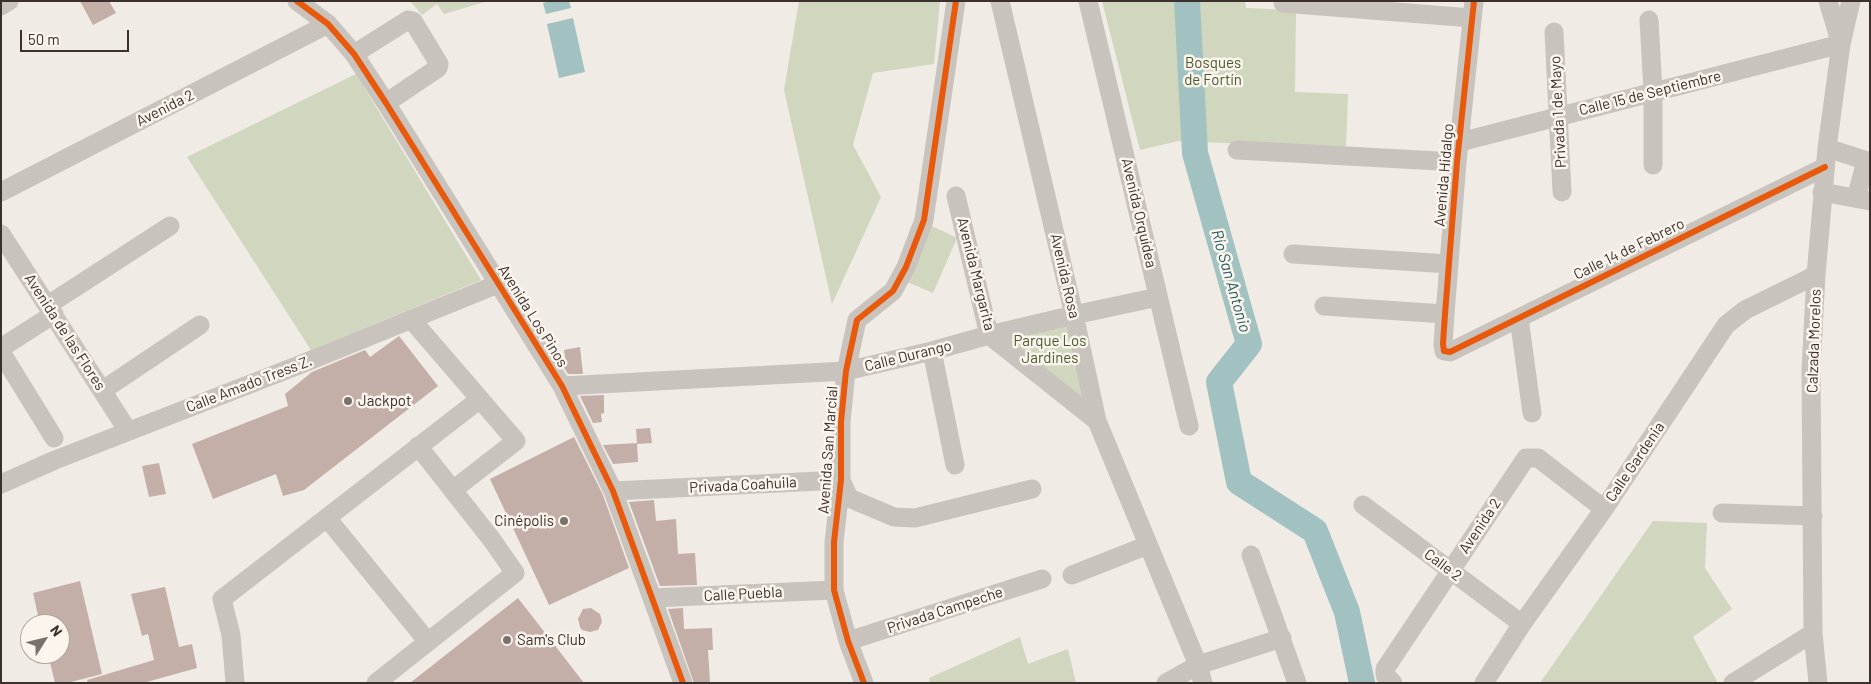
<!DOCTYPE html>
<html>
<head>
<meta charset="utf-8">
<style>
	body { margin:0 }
	#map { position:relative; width:1871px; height:684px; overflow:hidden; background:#f0ebe5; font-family:Barlow,sans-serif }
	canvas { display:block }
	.frame { position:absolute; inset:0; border:2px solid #3b302b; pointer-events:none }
	.north { position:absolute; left:20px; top:614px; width:50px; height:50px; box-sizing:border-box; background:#fbf5ee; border:1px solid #aea6a0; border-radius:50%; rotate:54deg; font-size:14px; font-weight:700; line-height:20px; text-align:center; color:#3b302b }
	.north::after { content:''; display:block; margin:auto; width:18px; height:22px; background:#7a716c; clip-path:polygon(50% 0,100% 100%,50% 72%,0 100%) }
	.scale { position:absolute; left:20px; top:30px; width:109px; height:22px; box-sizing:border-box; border:2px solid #3b302b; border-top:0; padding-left:6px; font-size:15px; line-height:18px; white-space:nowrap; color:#3b302b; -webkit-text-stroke:4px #fbf5ee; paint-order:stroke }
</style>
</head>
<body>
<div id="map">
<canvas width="1871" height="684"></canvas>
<div class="frame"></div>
<div class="north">N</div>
<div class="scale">50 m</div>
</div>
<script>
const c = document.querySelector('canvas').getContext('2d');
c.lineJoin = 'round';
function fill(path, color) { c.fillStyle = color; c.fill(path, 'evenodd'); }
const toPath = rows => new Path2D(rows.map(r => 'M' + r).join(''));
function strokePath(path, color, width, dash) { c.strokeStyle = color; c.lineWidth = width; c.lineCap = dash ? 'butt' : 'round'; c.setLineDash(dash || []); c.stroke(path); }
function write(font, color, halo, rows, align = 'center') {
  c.font = font + ' Barlow,sans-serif'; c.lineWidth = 5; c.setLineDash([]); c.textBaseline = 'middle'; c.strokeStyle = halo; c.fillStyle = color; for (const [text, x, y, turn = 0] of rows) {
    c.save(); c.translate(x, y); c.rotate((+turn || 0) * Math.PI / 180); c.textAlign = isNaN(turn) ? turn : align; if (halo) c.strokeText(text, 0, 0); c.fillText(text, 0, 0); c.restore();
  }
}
const green = toPath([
	[410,1,488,1,444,14,437,4,422,15],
	[799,1,940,1,934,64,873,73,853,145,881,197,832,304,784,90],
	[1102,1,1245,1,1246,8,1296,10,1295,92,1348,94,1346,148,1178,141,1140,150],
	[356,74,481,280,311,350,187,157],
	[930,225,957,238,933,293,905,281],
	[1062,324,1069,327,1084,401,1008,346,1010,337],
	[1653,521,1707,523,1705,568,1732,609,1693,637,1718,683,1540,683],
	[1020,637,1028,664,1068,649,1076,683,930,683,929,678]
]);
const water = toPath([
	[550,1,569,1,571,8,546,14,543,3],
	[573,18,585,72,559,78,547,24]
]);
const river = toPath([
	[1187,1,1195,153,1249,344,1219,382,1239,482,1315,531,1347,612,1362,683]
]);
const building = toPath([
	[80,1,109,1,116,13,93,25],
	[399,336,438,386,304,490,283,496,276,474,213,499,192,444,288,406,285,394,312,372,365,350,370,357],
	[580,347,583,374,568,374,561,363,566,363,564,350],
	[604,395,604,413,601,414,602,422,593,423,580,396],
	[650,428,652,443,637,444,636,429],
	[574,437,603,495,629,568,549,605,490,479],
	[637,443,638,462,613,464,603,445],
	[159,463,166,494,149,497,142,466],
	[654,500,656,521,676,519,678,554,695,553,697,585,660,586,629,502],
	[80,581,102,674,67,683,55,683,48,654,60,654,60,624,40,624,33,593],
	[165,587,179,647,192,644,197,668,143,683,88,683,87,680,154,660,148,634,142,636,131,594],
	[518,598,584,683,410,683],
	[591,608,600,614,602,622,598,630,590,632,582,630,580,627,578,619,583,609],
	[683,608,684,629,712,628,713,650,708,650,710,683,694,683,668,609]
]);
const minor = toPath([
	[297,1,328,24,354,54,386,103,562,386,613,491,683,683],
	[1000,1,1074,315,1097,421,1198,665,1203,683],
	[1088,1,1189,426],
	[1474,1,1457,162,1445,314,1443,344,1444,351,1450,352,1825,167],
	[1283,3,1472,18],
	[1,6,9,1],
	[1649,20,1653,91,1653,165],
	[1554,32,1562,192],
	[354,54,408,20,413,21,439,64,438,68,386,103],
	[1460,142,1841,44,1828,1],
	[1827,148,1870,162],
	[1237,150,1457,162],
	[1,192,328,24],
	[1822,192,1870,201],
	[956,196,989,335,1097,421],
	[1856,198,1866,161],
	[1,234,128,431],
	[1293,254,1449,264],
	[48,305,170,226],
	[1324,306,1445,314],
	[1519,318,1532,413],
	[411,319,516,441,453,490],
	[1,348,54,314],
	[932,351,955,465],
	[1,352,54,438],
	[562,386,846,371,932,351,989,335,1074,315,1158,297],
	[103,390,200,325],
	[1,484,55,460,299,365,498,284],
	[613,491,841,480,849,498,894,517,915,518,1032,489],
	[1363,505,1522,624],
	[1722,513,1813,516],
	[327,518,428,642],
	[1251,555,1297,683],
	[1072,575,1148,545],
	[652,598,834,590],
	[848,641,1042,579],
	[235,683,231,635,222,599,480,399],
	[376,683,515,573,492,540,418,446],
	[864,683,848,641,834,590,834,542,841,480,841,422,846,371,857,320,893,291,906,267,924,220,956,1],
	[1166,683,1198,665,1282,638],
	[1393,683,1385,675,1385,669,1526,458,1538,458,1604,509],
	[1484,683,1522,624,1604,509,1726,325,1745,310,1816,275],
	[1733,683,1813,633],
	[1818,683,1813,633,1811,369,1816,275,1827,148,1841,44,1851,1]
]);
const cycleway = toPath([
	[297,1,328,24,354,54,386,103,562,386,613,491,683,683],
	[1474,1,1457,162,1445,314,1443,344,1444,351,1450,352,1825,167],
	[864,683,848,641,834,590,834,542,841,480,841,422,846,371,857,320,893,291,906,267,924,220,956,1]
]);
const markers = [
	[348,401,5,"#7a716c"],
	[564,521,5,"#7a716c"],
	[507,640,5,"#7a716c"]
];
const parkNames = [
	["Bosques",1213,63],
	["de Fortín",1213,80],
	["Parque Los",1050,341],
	["Jardines",1050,358]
];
const streetNames = [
	["Calle 15 de Septiembre",1650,93,-14],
	["Avenida 2",165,108,-27],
	["Privada 1 de Mayo",1558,112,-93],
	["Avenida Hidalgo",1444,175,-85],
	["Avenida Orquídea",1139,213,77],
	["Calle 14 de Febrero",1629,249,-26],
	["Avenida Margarita",976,274,76],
	["Avenida Rosa",1065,276,77],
	["Avenida Los Pinos",533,316,58],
	["Avenida de las Flores",65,332,57],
	["Calzada Morelos",1814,341,-88],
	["Calle Durango",908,356,-14],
	["Calle Amado Tress Z.",249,384,-21],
	["Avenida San Marcial",828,450,-86],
	["Calle Gardenia",1635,462,-56],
	["Privada Coahuila",743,485,-3],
	["Avenida 2",1480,526,-56],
	["Calle 2",1443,565,37],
	["Calle Puebla",743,594,-3],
	["Privada Campeche",945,610,-18]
];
const poiNames = [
	["Jackpot",358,401],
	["Cinépolis",554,521,"right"],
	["Sam's Club",517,640]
];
const waterNames = [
	["Río San Antonio",1231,281,74]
];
fill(green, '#d1d6bf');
fill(water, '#a1c2c1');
strokePath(river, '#a1c2c1', 26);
fill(building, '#c3afa7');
strokePath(minor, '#c9c3be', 19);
strokePath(cycleway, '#e8590c', 6);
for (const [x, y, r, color] of markers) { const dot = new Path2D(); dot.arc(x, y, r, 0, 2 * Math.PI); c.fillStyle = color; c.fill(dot); strokePath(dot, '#fbf5ee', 2); }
write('15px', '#4a5a2e', '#fbf5ee', parkNames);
write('15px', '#3b302b', '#fbf5ee', streetNames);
write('15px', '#3b302b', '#fbf5ee', poiNames, 'left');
write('italic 16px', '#1f5a5e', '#fbf5ee', waterNames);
</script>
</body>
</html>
